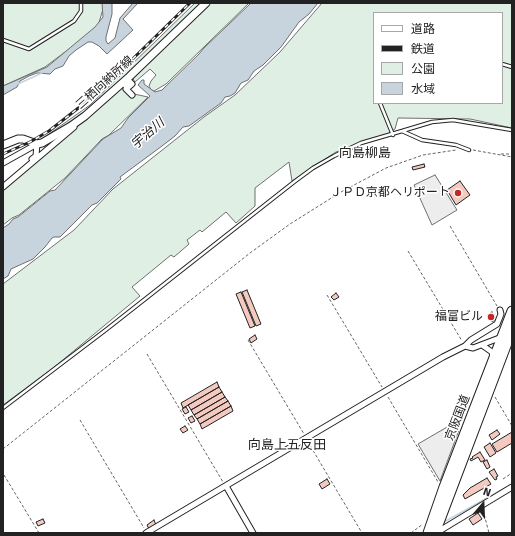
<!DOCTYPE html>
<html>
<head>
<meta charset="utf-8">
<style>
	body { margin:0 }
	#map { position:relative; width:515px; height:536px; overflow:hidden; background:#fff; font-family:Signika,"Noto Sans JP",sans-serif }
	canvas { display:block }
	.frame { position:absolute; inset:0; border:4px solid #222; pointer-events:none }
	.legend { position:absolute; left:373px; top:12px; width:130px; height:92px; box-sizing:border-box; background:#fff; border:1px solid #a7a7a7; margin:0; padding:5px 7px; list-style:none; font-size:12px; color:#222 }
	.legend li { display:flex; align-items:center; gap:8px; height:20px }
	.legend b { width:20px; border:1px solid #a7a7a7 }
	.north { position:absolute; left:463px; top:484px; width:40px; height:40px; -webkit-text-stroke:3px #fff; paint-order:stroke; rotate:19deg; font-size:11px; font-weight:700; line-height:16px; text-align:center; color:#222 }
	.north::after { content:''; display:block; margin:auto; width:14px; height:18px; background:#222; clip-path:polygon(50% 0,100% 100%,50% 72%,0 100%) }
</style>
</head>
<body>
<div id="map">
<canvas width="515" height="536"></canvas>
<div class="frame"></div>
<ul class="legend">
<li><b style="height:5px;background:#fff"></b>道路</li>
<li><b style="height:5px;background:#222"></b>鉄道</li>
<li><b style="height:11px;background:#e0efe3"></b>公園</li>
<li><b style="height:11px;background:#c7d3dd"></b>水域</li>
</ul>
<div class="north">N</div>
</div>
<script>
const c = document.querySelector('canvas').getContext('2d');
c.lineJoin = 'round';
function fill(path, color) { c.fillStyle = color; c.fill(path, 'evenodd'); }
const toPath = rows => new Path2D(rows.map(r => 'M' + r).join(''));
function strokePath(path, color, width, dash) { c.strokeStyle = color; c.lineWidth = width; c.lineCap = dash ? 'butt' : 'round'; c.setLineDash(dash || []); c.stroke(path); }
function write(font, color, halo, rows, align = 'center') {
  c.font = font + ' Signika,"Noto Sans JP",sans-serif'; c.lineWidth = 3; c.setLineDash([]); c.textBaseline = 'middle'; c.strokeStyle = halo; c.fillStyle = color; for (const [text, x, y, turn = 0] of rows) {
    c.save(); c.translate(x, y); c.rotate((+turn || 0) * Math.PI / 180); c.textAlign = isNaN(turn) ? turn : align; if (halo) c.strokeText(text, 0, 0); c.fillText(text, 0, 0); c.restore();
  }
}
const green = toPath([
	[3,3,103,3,103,9,98,26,93,31,45,67,3,86,3,3],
	[195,3,202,3,120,82,80,117,43,140,42,139,90,105,195,3],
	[211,3,249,3,166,84,154,91,151,90,149,86,151,81,156,75,150,69,135,82,132,77,211,3],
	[322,3,512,3,512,128,470,119,398,118,395,129,388,134,336,152,292,181,289,162,255,188,255,206,236,223,226,212,202,232,200,230,187,240,189,244,174,257,171,255,132,287,140,296,52,369,3,405,3,284,74,230,113,189,204,117,235,95,280,52,322,3],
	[374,13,502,13,502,103,374,103,374,13],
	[129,81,126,89,131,95,134,94,148,97,109,135,102,139,65,178,19,215,12,218,3,225,3,187,129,81]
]);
const parking = toPath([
	[435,175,457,210,432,225,414,185,435,175],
	[454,423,459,430,440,481,418,444,454,423]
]);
const water = toPath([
	[102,3,112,3,112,14,106,37,106,41,108,44,115,38,120,18,133,3,138,3,123,19,133,30,107,54,99,46,92,42,88,42,76,50,69,56,63,66,55,69,50,74,37,73,29,76,20,81,17,87,3,95,3,86,47,67,95,27,103,17,102,3],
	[251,3,318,3,309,14,299,22,281,47,263,65,254,71,248,80,241,83,235,93,230,96,225,97,221,103,189,126,183,127,175,136,162,146,120,177,121,179,97,203,92,205,60,237,54,237,52,238,45,247,33,259,11,269,8,276,3,279,3,228,9,224,13,219,18,217,50,191,55,190,103,139,121,128,128,118,150,96,138,85,142,80,144,80,144,84,155,92,162,90,199,54,204,48,251,3]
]);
const stream = toPath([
	[18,84,42,73],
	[444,522,512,484]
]);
const building = toPath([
	[424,164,425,167,413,170,412,167,424,164],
	[460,181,470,195,456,205,447,190,460,181],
	[247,290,261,324,256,326,242,292,247,290],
	[241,292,255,326,250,328,236,294,241,292],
	[336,293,339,297,334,300,331,297,336,293],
	[492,312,496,319,492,322,487,315,492,312],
	[255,335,257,339,251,343,249,339,255,335],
	[217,382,219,387,183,408,181,403,217,382],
	[219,387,222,392,191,410,188,405,219,387],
	[222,392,225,397,194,415,191,410,222,392],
	[225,397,228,401,197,419,194,415,225,397],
	[228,401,231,406,200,424,197,419,228,401],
	[231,406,233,411,202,429,200,424,231,406],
	[186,407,189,412,185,414,182,409,186,407],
	[192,416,195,421,191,423,188,418,192,416],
	[185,426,188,430,183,433,180,429,185,426],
	[497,430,500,434,492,440,489,435,497,430],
	[512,432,512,443,497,452,492,444,512,432],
	[490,443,496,453,490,457,484,447,490,443],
	[480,452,485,460,481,462,478,457,471,461,470,459,473,458,472,457,480,452],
	[487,460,490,467,487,469,483,462,487,460],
	[494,469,498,476,496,477,497,479,495,480,489,472,494,469],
	[487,478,491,484,465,499,463,495,470,488,487,478],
	[327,479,330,484,322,489,319,484,327,479],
	[478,513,482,519,473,525,469,519,478,513],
	[43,519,45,523,38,526,36,522,43,519],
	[154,520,156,525,149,529,147,525,154,520]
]);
const path = toPath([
	[473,150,512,157],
	[501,154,512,154],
	[450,226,497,306],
	[408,251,462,341],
	[327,295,382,387],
	[248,340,304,434],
	[147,354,223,482],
	[388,397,438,482],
	[495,397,512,426],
	[80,420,144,528],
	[308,442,362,533],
	[3,449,250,253,290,224,341,192,386,168,423,155,456,150],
	[4,475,39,533],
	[503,479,512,473],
	[483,510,489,533],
	[411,533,423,524]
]);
const lane = toPath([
	[3,40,29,49,74,21,81,11,81,3],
	[502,64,512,67],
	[380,103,393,135],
	[402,131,432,122,453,120,512,130],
	[3,408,107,329,294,182,313,168,334,156,361,143,402,131,422,140,456,145,469,150]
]);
const street = toPath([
	[125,85,129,81,132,84,126,89,132,95],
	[32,159,36,156,37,144],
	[3,163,37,144],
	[3,187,74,127],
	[482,345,492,352,493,357],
	[465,346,473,348,502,337],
	[226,486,253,533],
	[146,533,443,357,465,346,471,340,497,324,501,314,500,310],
	[436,533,512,487]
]);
const secondary = toPath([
	[3,145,18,139,23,139,37,144,42,143,71,126,85,116,129,77,206,3]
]);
const highway = toPath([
	[428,533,444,487,512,311],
	[435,533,512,330]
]);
const rail = toPath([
	[3,154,30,142,49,131,86,102,105,86,190,3]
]);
const markers = [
	[458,193,4,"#c62828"],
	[491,317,4,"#c62828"]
];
const streetNames = [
	["三栖向納所線",105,83,-42],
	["京阪国道",458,418,-69]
];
const poiNames = [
	["ＪＰＤ京都ヘリポート",450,193],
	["福富ビル",483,317]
];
const waterNames = [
	["宇治川",148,134,-41]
];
const neighbourhoodNames = [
	["向島柳島",365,154],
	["向島上五反田",287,446]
];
fill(green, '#e0efe3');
strokePath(green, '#6f6f6f', 1);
fill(parking, '#ededed');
strokePath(parking, '#6f6f6f', 1);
fill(water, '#c7d3dd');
strokePath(water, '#6f6f6f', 1);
strokePath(stream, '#c7d3dd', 1.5);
fill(building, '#f3c9c0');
strokePath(building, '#222', 1);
strokePath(lane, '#222', 4.5);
strokePath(street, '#222', 7);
strokePath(secondary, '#222', 9);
strokePath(highway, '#222', 11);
strokePath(path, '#646464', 1, [3, 2]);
strokePath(lane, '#fff', 2.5);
strokePath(street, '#fff', 5);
strokePath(secondary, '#fff', 7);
strokePath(highway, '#fff', 9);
strokePath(rail, '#222', 3);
strokePath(rail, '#fff', 1.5, [4.5]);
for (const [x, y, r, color] of markers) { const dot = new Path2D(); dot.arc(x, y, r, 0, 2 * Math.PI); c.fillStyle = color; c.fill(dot); strokePath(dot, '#fff', 1.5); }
write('12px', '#222', '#fff', streetNames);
write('12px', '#222', '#fff', poiNames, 'right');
write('italic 13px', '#222', '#fff', waterNames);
write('13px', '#222', '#fff', neighbourhoodNames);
</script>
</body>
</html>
